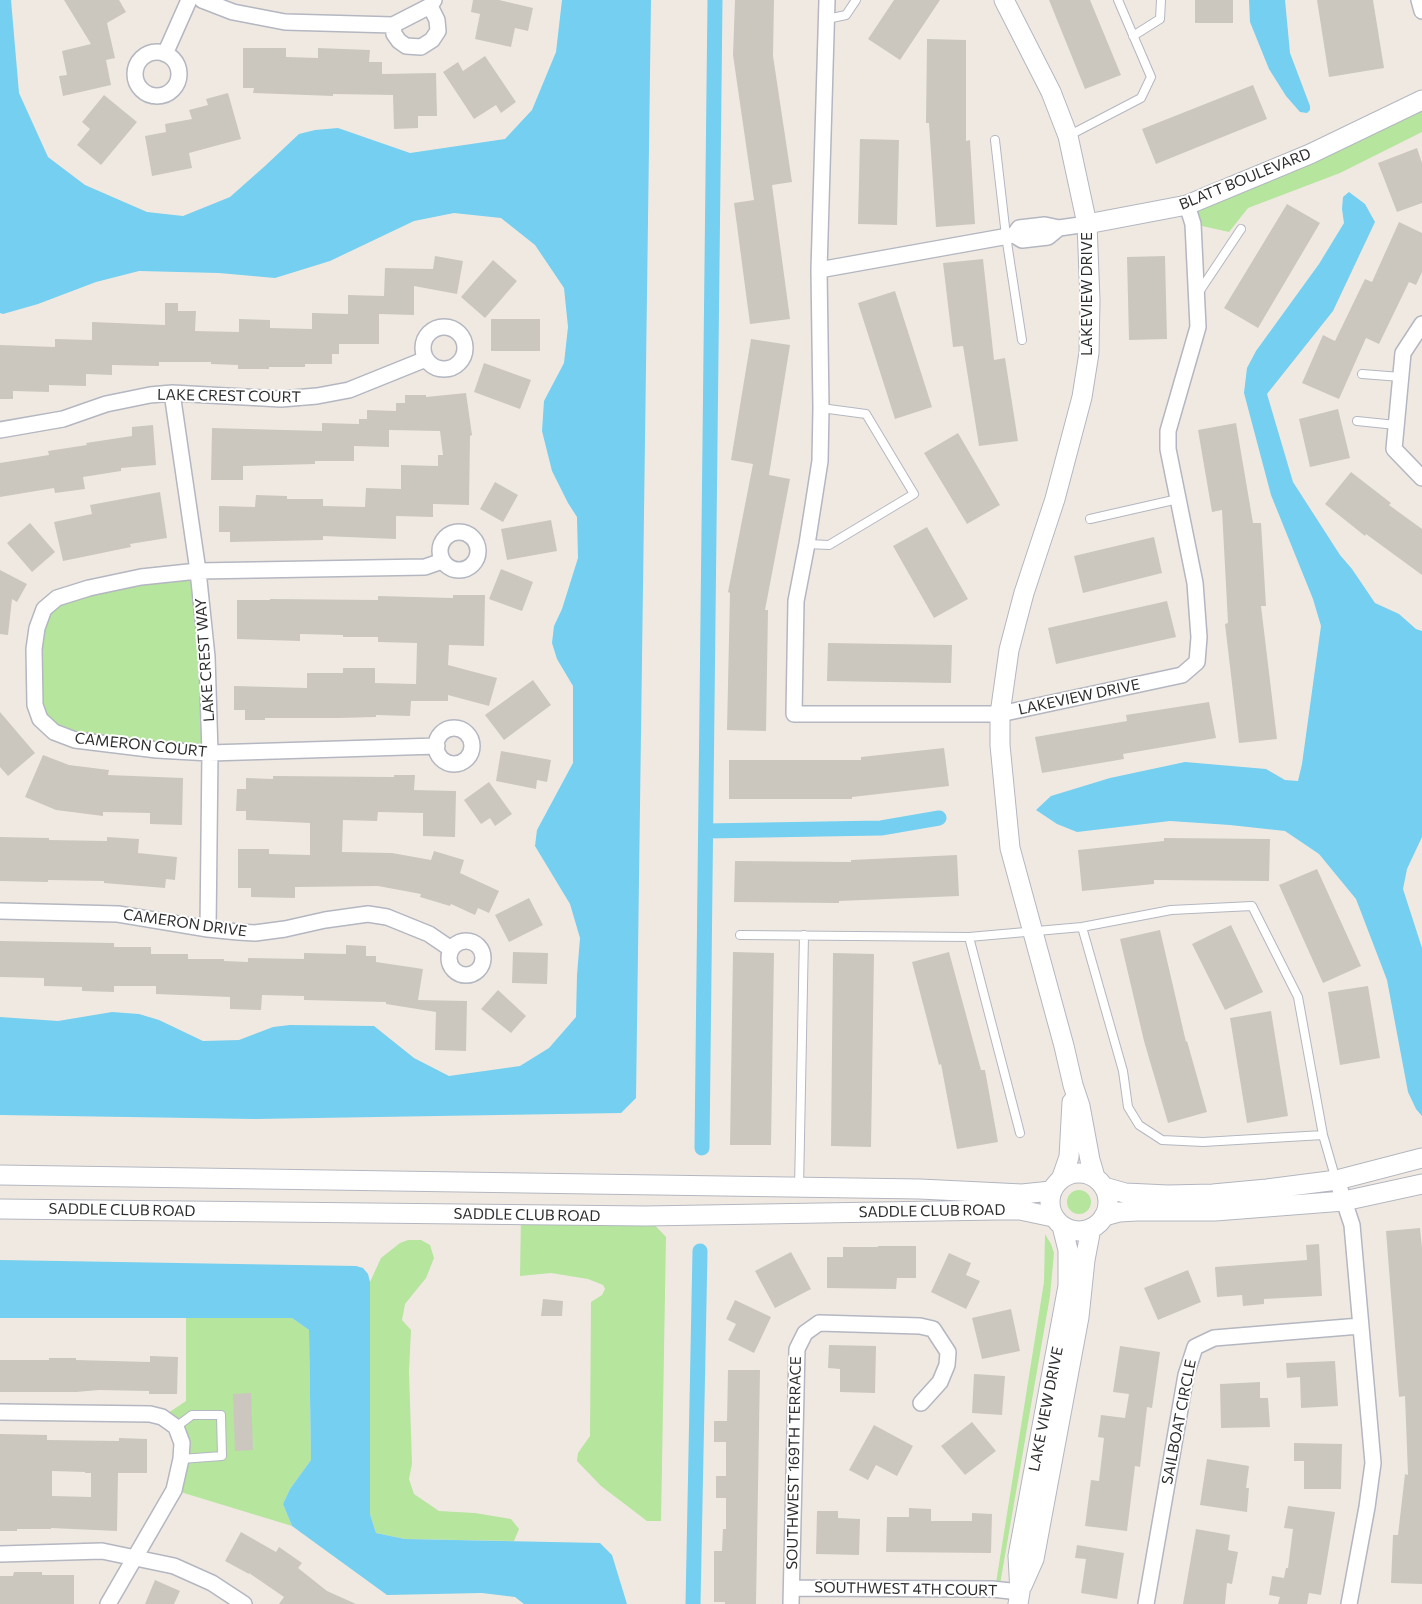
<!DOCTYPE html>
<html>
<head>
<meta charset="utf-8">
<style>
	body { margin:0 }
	canvas { display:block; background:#efe9e1 }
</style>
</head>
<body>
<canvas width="1422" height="1604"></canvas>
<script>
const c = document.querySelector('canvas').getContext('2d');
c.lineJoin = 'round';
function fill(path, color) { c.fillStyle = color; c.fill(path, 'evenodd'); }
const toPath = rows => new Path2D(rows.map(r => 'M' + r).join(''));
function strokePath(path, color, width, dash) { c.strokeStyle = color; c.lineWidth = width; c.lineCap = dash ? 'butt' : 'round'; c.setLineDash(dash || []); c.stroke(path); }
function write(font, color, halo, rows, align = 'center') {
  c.font = font + ' Commissioner,sans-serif'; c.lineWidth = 4; c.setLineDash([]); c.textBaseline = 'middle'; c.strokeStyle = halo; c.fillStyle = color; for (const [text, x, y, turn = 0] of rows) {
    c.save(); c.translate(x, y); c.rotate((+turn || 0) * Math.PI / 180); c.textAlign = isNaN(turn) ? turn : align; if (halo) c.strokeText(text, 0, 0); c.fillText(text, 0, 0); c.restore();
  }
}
const green = toPath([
	[1422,100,1422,132,1340,173,1248,208,1229,232,1193,224,1187,205],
	[198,571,210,753,75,740,40,719,34,649,57,598],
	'1067 1202a12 12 0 1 1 24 0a12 12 0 1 1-24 0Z',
	[521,1215,646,1216,666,1237,661,1521,647,1521,601,1486,577,1461,578,1453,590,1436,591,1302,602,1295,605,1289,603,1285,588,1279,551,1273,520,1276],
	[1045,1234,1051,1244,1054,1253,1050,1296,999,1590,995,1589,1044,1282],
	[408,1240,421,1240,430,1245,434,1258,426,1278,405,1304,402,1320,411,1330,409,1372,412,1464,409,1479,414,1494,439,1511,475,1513,511,1519,519,1529,514,1541,405,1539,376,1533,370,1514,370,1282,381,1258,400,1243],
	[186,1318,292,1318,309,1330,311,1460,290,1489,283,1504,292,1526,174,1490,182,1443,162,1417,186,1401]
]);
const water = toPath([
	[0,0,11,0,19,93,48,157,85,185,147,212,183,216,230,197,265,166,299,134,315,130,338,128,410,153,505,139,532,110,556,52,562,0,651,0,636,1098,621,1113,255,1119,0,1115,0,1017,58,1021,112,1012,139,1014,159,1020,203,1041,239,1040,273,1027,290,1025,374,1026,414,1058,449,1076,520,1066,549,1048,576,1017,577,975,580,938,570,904,535,846,537,830,573,763,573,686,557,659,552,643,554,626,562,609,578,558,577,517,568,503,552,471,542,431,544,401,564,363,568,327,564,288,535,245,501,218,454,213,414,221,330,261,275,278,219,273,139,271,96,282,38,304,3,314,0,313],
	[1249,0,1285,0,1290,53,1310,106,1310,110,1307,113,1300,112,1286,96,1269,69,1250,22],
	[1349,192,1365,204,1375,222,1333,311,1267,394,1293,482,1340,555,1352,569,1375,603,1399,614,1416,629,1422,631,1422,837,1407,869,1403,889,1422,948,1422,1116,1416,1109,1408,1092,1387,980,1356,899,1319,854,1285,831,1230,825,1170,821,1077,832,1057,824,1036,810,1051,796,1110,778,1185,762,1266,769,1285,780,1298,781,1302,764,1321,626,1313,599,1271,495,1244,393,1247,368,1256,351,1319,264,1344,223,1342,209,1343,197],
	[0,1260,356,1266,363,1268,368,1274,370,1282,370,1514,376,1533,405,1539,600,1543,612,1555,627,1604,524,1604,515,1597,482,1593,387,1595,292,1526,283,1504,290,1489,311,1460,309,1330,292,1318,0,1318]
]);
const canal = toPath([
	[706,831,881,828,939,818],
	[702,1148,715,0],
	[693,1604,700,1251]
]);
const building = toPath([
	[64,0,119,0,126,12,107,23,115,58,106,60,111,85,63,96,59,76,67,75,62,51,91,44],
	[473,0,499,0,533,8,528,31,515,28,511,47,475,39,480,14,471,12],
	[735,0,774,0,773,56,792,182,772,185,790,319,750,324,734,203,754,200,733,55],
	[894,0,940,0,900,60,868,39],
	[1049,0,1090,0,1121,75,1085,89],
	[1195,0,1233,0,1233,23,1195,23],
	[1317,0,1373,0,1384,68,1329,77],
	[927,39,966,40,966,141,970,140,975,224,936,227,929,123,926,123],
	[243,48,286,48,286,57,318,58,318,48,370,50,369,62,382,62,382,74,436,73,437,116,418,116,418,128,394,129,393,95,333,94,333,96,253,93,254,88,243,88],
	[485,56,516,102,501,113,496,105,474,119,443,72,458,62,463,71],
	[1253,85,1267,119,1156,164,1142,129],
	[228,93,241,139,189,153,192,168,152,176,145,136,166,132,165,124,192,119,189,110,208,105,206,99],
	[104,95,137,122,101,165,77,145,90,129,82,122],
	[860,139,899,140,897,225,858,224],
	[1417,148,1422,163,1422,203,1397,212,1378,163],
	[1287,204,1320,223,1258,328,1224,308],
	[1399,222,1422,233,1422,272,1416,285,1409,282,1379,344,1366,338,1339,399,1302,383,1323,335,1335,341,1365,279,1372,282],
	[435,256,463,261,457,294,414,286,414,315,379,314,379,344,339,344,339,354,332,354,332,364,305,364,305,367,269,367,269,369,238,369,238,365,211,364,211,362,159,362,159,366,112,365,112,375,86,374,86,386,49,385,49,392,13,391,13,399,0,399,0,345,55,347,55,339,92,340,92,322,165,325,165,303,178,303,178,311,196,311,195,331,239,332,239,319,270,320,270,328,312,329,312,313,348,314,348,295,384,296,385,268,433,269],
	[1165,256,1167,339,1129,340,1127,257],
	[983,259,994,360,1005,358,1018,441,979,446,963,346,953,347,943,263],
	[493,260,517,281,485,318,461,297],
	[895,291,932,407,895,419,858,303],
	[491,319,540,319,540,351,491,351],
	[751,339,790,345,769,475,790,479,765,610,768,610,766,731,727,730,730,593,728,592,753,464,731,460],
	[484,363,531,380,520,409,474,392],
	[466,393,472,435,470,436,469,505,433,504,433,517,396,516,396,539,323,536,323,540,230,542,230,532,219,532,219,506,255,507,256,495,287,496,287,499,323,499,323,506,365,507,366,488,401,489,401,465,438,466,438,455,443,455,440,431,389,430,389,447,354,446,354,461,315,461,315,464,243,466,243,480,211,480,212,428,322,431,322,423,359,424,359,419,367,419,367,410,396,411,396,403,405,403,405,395,426,395,426,397],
	[1338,409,1350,458,1310,467,1299,419],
	[1236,423,1253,523,1261,523,1266,606,1261,606,1277,739,1239,743,1225,624,1228,623,1222,510,1212,512,1198,430],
	[153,425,156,465,121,468,121,471,83,477,85,489,55,493,54,488,0,497,0,463,49,455,48,451,87,445,86,443,132,436,132,427],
	[958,433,1000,505,967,524,924,453],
	[1351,472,1391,503,1389,505,1422,529,1422,575,1366,534,1365,536,1325,504],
	[495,482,518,495,503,522,480,509],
	[160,492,167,538,130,544,131,547,63,561,54,522,92,514,90,505],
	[551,520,557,551,507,560,501,529],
	[30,523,55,552,32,572,7,543],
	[927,527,968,599,934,618,893,546],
	[1154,537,1162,573,1083,593,1074,556],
	[501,569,533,582,522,611,489,599],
	[0,570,27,584,17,602,12,599,8,635,0,634],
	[453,595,485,595,484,646,449,645,448,665,497,678,489,706,448,695,448,701,411,701,410,716,376,715,376,717,338,718,265,718,265,720,245,720,245,710,234,710,234,686,307,688,307,673,343,673,343,668,375,668,375,683,416,684,417,643,378,642,378,637,343,637,343,635,300,634,300,641,237,639,237,600,270,600,270,599,378,600,378,596,453,598],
	[1167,601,1176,637,1056,664,1048,628],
	[828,643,952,645,951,683,827,681],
	[533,680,551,705,504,740,485,715],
	[1209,702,1216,738,1123,754,1124,759,1042,773,1035,737,1127,721,1126,715],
	[0,712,35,753,8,776,0,767],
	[944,748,949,786,852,797,852,799,729,799,729,760,861,760,861,757],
	[501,751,551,760,547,782,537,780,536,789,496,781],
	[43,755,69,765,109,770,108,775,183,778,182,825,150,824,150,813,103,812,103,816,56,810,25,797],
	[394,775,415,775,414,790,456,791,455,837,423,836,423,813,378,812,377,821,343,820,342,852,392,853,431,860,434,851,464,860,460,873,499,891,489,913,478,908,475,915,451,904,450,906,420,897,421,894,378,886,295,887,295,898,251,897,251,888,238,888,238,849,269,849,269,854,310,855,310,823,246,820,246,811,236,811,237,789,246,789,246,778,273,779,273,776,394,777],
	[489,782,512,814,495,826,490,818,481,824,464,800],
	[0,837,49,838,49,840,107,841,107,837,139,839,138,853,177,857,175,880,166,879,165,888,104,883,104,881,48,880,48,882,0,881],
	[1164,838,1270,839,1269,881,1154,880,1154,884,1082,891,1078,850,1164,841],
	[957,855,959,896,839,901,839,903,734,902,735,861,851,862,851,860],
	[1317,869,1361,966,1323,983,1279,885],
	[529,898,543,925,509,942,495,915],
	[1231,925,1263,992,1225,1010,1192,944],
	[1160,930,1186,1042,1187,1041,1207,1112,1168,1123,1144,1041,1120,939],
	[0,941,114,943,114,947,151,947,151,954,188,954,188,959,224,959,224,961,248,962,248,958,304,959,304,953,346,954,346,945,366,946,366,956,376,956,376,962,423,969,418,1000,467,1001,466,1051,435,1050,436,1012,386,1004,386,1002,304,1000,304,996,262,995,261,1010,230,1009,230,997,156,994,156,986,114,986,114,992,82,991,82,987,44,986,44,978,0,977],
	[513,952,548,953,547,984,512,983],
	[733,952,774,953,771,1145,730,1145],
	[949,952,981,1070,985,1070,998,1142,957,1149,941,1064,939,1065,912,962],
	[833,953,874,954,871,1147,831,1146],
	[1368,986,1380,1058,1340,1065,1328,992],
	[498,990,526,1016,511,1033,481,1009],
	[1271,1011,1288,1116,1247,1123,1230,1018],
	[1420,1228,1422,1248,1422,1584,1391,1583,1393,1535,1398,1535,1405,1474,1408,1475,1405,1396,1399,1397,1386,1231],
	[1319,1244,1322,1296,1264,1299,1264,1304,1243,1306,1242,1295,1217,1297,1215,1267,1307,1260,1306,1245],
	[878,1246,916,1246,916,1278,897,1278,896,1289,827,1288,827,1257,843,1257,843,1247,878,1247],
	[791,1252,811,1289,775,1308,755,1271],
	[949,1253,971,1263,966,1275,980,1281,966,1309,931,1292],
	[1188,1270,1201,1302,1158,1320,1144,1288],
	[543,1299,563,1301,562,1316,541,1316],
	[735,1300,771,1317,754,1353,728,1340,736,1324,726,1319],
	[1011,1309,1020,1351,982,1359,972,1318],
	[829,1345,876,1346,875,1393,840,1392,840,1369,828,1368],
	[1120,1346,1160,1352,1152,1408,1147,1407,1140,1467,1135,1466,1127,1531,1085,1526,1091,1480,1099,1481,1104,1438,1098,1437,1101,1415,1125,1418,1129,1394,1113,1392],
	[150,1356,178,1357,177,1394,149,1394,149,1391,99,1390,76,1392,0,1392,0,1360,49,1360,49,1358,76,1358,76,1360,150,1362],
	[1335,1361,1338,1406,1301,1408,1300,1377,1287,1378,1286,1363],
	[728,1370,760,1370,756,1604,725,1604,725,1602,714,1602,714,1551,722,1551,723,1529,726,1529,726,1498,716,1498,716,1476,726,1476,726,1442,714,1442,714,1421,727,1421],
	[974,1374,1005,1376,1002,1415,972,1413],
	[1260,1382,1260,1398,1268,1398,1270,1427,1221,1428,1220,1384],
	[251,1393,253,1450,235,1451,233,1394],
	[972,1422,996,1451,965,1475,941,1446],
	[874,1425,913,1446,897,1476,876,1465,868,1480,849,1470],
	[0,1434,47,1435,47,1440,119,1441,119,1438,147,1439,147,1473,118,1473,117,1531,51,1528,51,1529,17,1529,17,1531,0,1531],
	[52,1471,85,1472,85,1473,91,1473,91,1497,52,1496],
	[1294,1443,1342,1444,1341,1489,1304,1489,1304,1461,1294,1461],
	[1207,1459,1249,1466,1246,1488,1249,1488,1247,1512,1200,1505],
	[1288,1506,1335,1512,1321,1595,1309,1593,1307,1604,1278,1604,1280,1597,1269,1595,1272,1576,1284,1578,1286,1568,1288,1568,1293,1529,1284,1528],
	[909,1508,931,1509,931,1521,972,1521,972,1513,992,1514,991,1553,886,1552,887,1517,909,1517],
	[817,1511,838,1511,838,1518,860,1519,859,1555,816,1554],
	[1196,1529,1230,1535,1228,1550,1238,1552,1232,1584,1227,1583,1225,1604,1183,1604],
	[241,1532,276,1552,279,1547,302,1563,298,1568,327,1591,356,1604,279,1604,284,1597,249,1573,249,1574,225,1561],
	[1077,1545,1124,1553,1117,1599,1081,1593,1086,1559,1075,1558],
	[14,1572,42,1572,42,1575,74,1575,74,1604,0,1604,0,1576,13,1576],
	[155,1580,180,1591,174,1604,145,1604]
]);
const service = toPath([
	[827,19,846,15,856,0],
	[1133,36,1160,19,1161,0],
	[1068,136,1141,98,1151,77,1118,0],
	[995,140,1006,236,1022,340],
	[1199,292,1241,229],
	[1362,374,1401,377],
	[1357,421,1396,425],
	[1090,519,1178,499],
	[807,544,829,545,914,494,866,414,821,408],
	[1082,927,1123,1071,1128,1107,1139,1125,1162,1140,1203,1142,1323,1135],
	[740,935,969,937,1082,927,1171,910,1252,906,1298,997,1323,1135,1336,1180],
	[969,937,1020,1133],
	[799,1188,804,935],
	[176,1427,192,1415,221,1415,222,1456,181,1459]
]);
const minor = toPath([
	[202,0,233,12,285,22,393,25,430,6,434,0],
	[827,0,819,270,821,408,820,461,807,544,796,601,794,714,1000,714,1182,675,1197,662,1199,637,1195,583,1168,449,1168,431,1198,327,1193,224,1187,205],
	[1419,0,1422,11],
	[393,25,394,34,399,41,406,46,421,47,432,40,438,31,437,20,430,6],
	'135 74a22 22 0 1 1 44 0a22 22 0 1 1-44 0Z',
	[165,54,189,0],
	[1014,235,1019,228,1045,225,1059,228,1087,224],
	[819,270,1014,235,1022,240,1048,237,1059,228],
	[1422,324,1403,353,1394,449,1422,478],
	'423 348a21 21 0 1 1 42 0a21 21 0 1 1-42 0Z',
	[172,393,198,571,207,657,210,753,208,929],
	[0,430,63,419,106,404,150,395,172,393,281,399,317,396,349,390,426,359],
	'440 551a19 19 0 1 1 38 0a19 19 0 1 1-38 0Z',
	'436 746a18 18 0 1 1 36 0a18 18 0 1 1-36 0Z',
	[437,746,210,753,157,750,75,740,54,732,40,719,35,705,34,649,37,628,44,609,57,598,89,588,141,577,198,571,425,567,442,561],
	[0,911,118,914,208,929,238,932,255,933,285,929,325,920,368,914,387,917,429,934,451,949],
	'449 958a17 17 0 1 1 34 0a17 17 0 1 1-34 0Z',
	[1337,1180,1352,1225,1373,1463,1367,1507,1349,1604],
	[0,1412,150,1414,162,1417,176,1427,182,1443,181,1459,174,1490,108,1604],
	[0,1554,102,1551,174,1566,212,1583,244,1604],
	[792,1588,992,1589,1020,1592],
	[791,1604,797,1349,805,1333,819,1323,920,1326,933,1329,948,1352,947,1365,940,1382,921,1403],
	[1146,1604,1186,1375,1195,1347,1214,1338,1360,1326]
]);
const tertiary = toPath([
	[1004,0,1051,92,1068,136,1087,224,1090,300,1089,353,1082,397,1055,499,1024,593,1009,650,1000,714,1000,745,1010,848,1064,1046,1073,1085,1080,1106,1090,1160,1095,1177],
	[1087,224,1187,205,1310,154,1422,100],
	'1050 1202a29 29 0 1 1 58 0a29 29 0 1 1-58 0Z',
	[0,1175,920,1189,1022,1194,1051,1191],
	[1062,1177,1069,1157,1072,1102],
	[1104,1187,1125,1193,1168,1195,1213,1194,1267,1189,1337,1180,1422,1158],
	[0,1209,646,1216,996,1210,1020,1210,1053,1217],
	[1104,1216,1119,1212,1137,1211,1215,1211,1344,1201,1422,1184],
	[1022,1586,1034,1559,1079,1317,1085,1260,1091,1228],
	[1018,1604,1020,1592,1018,1556,1068,1286,1068,1250,1062,1226]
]);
const streetNames = [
	["BLATT BOULEVARD",1245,179,-22],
	["LAKEVIEW DRIVE",1087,294,-90],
	["LAKE CREST COURT",229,396,1],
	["LAKE CREST WAY",205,660,-94],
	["LAKEVIEW DRIVE",1079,697,-12],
	["CAMERON COURT",141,745,6],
	["CAMERON DRIVE",185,923,8],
	["SADDLE CLUB ROAD",122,1210,1],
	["SADDLE CLUB ROAD",932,1211,-1],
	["SADDLE CLUB ROAD",527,1215,1],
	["LAKE VIEW DRIVE",1046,1409,-79],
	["SAILBOAT CIRCLE",1179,1422,-79],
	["SOUTHWEST 169TH TERRACE",794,1463,-89],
	["SOUTHWEST 4TH COURT",906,1589,1]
];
fill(green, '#b6e59e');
fill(water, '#75cff0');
strokePath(canal, '#75cff0', 15);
fill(building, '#cbc7bf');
strokePath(service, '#b4b7c1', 10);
strokePath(minor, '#b4b7c1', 18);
strokePath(tertiary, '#b4b7c1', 21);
strokePath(service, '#fff', 8);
strokePath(minor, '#fff', 15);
strokePath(tertiary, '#fff', 19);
write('15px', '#2e2e2e', '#fff', streetNames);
</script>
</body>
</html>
